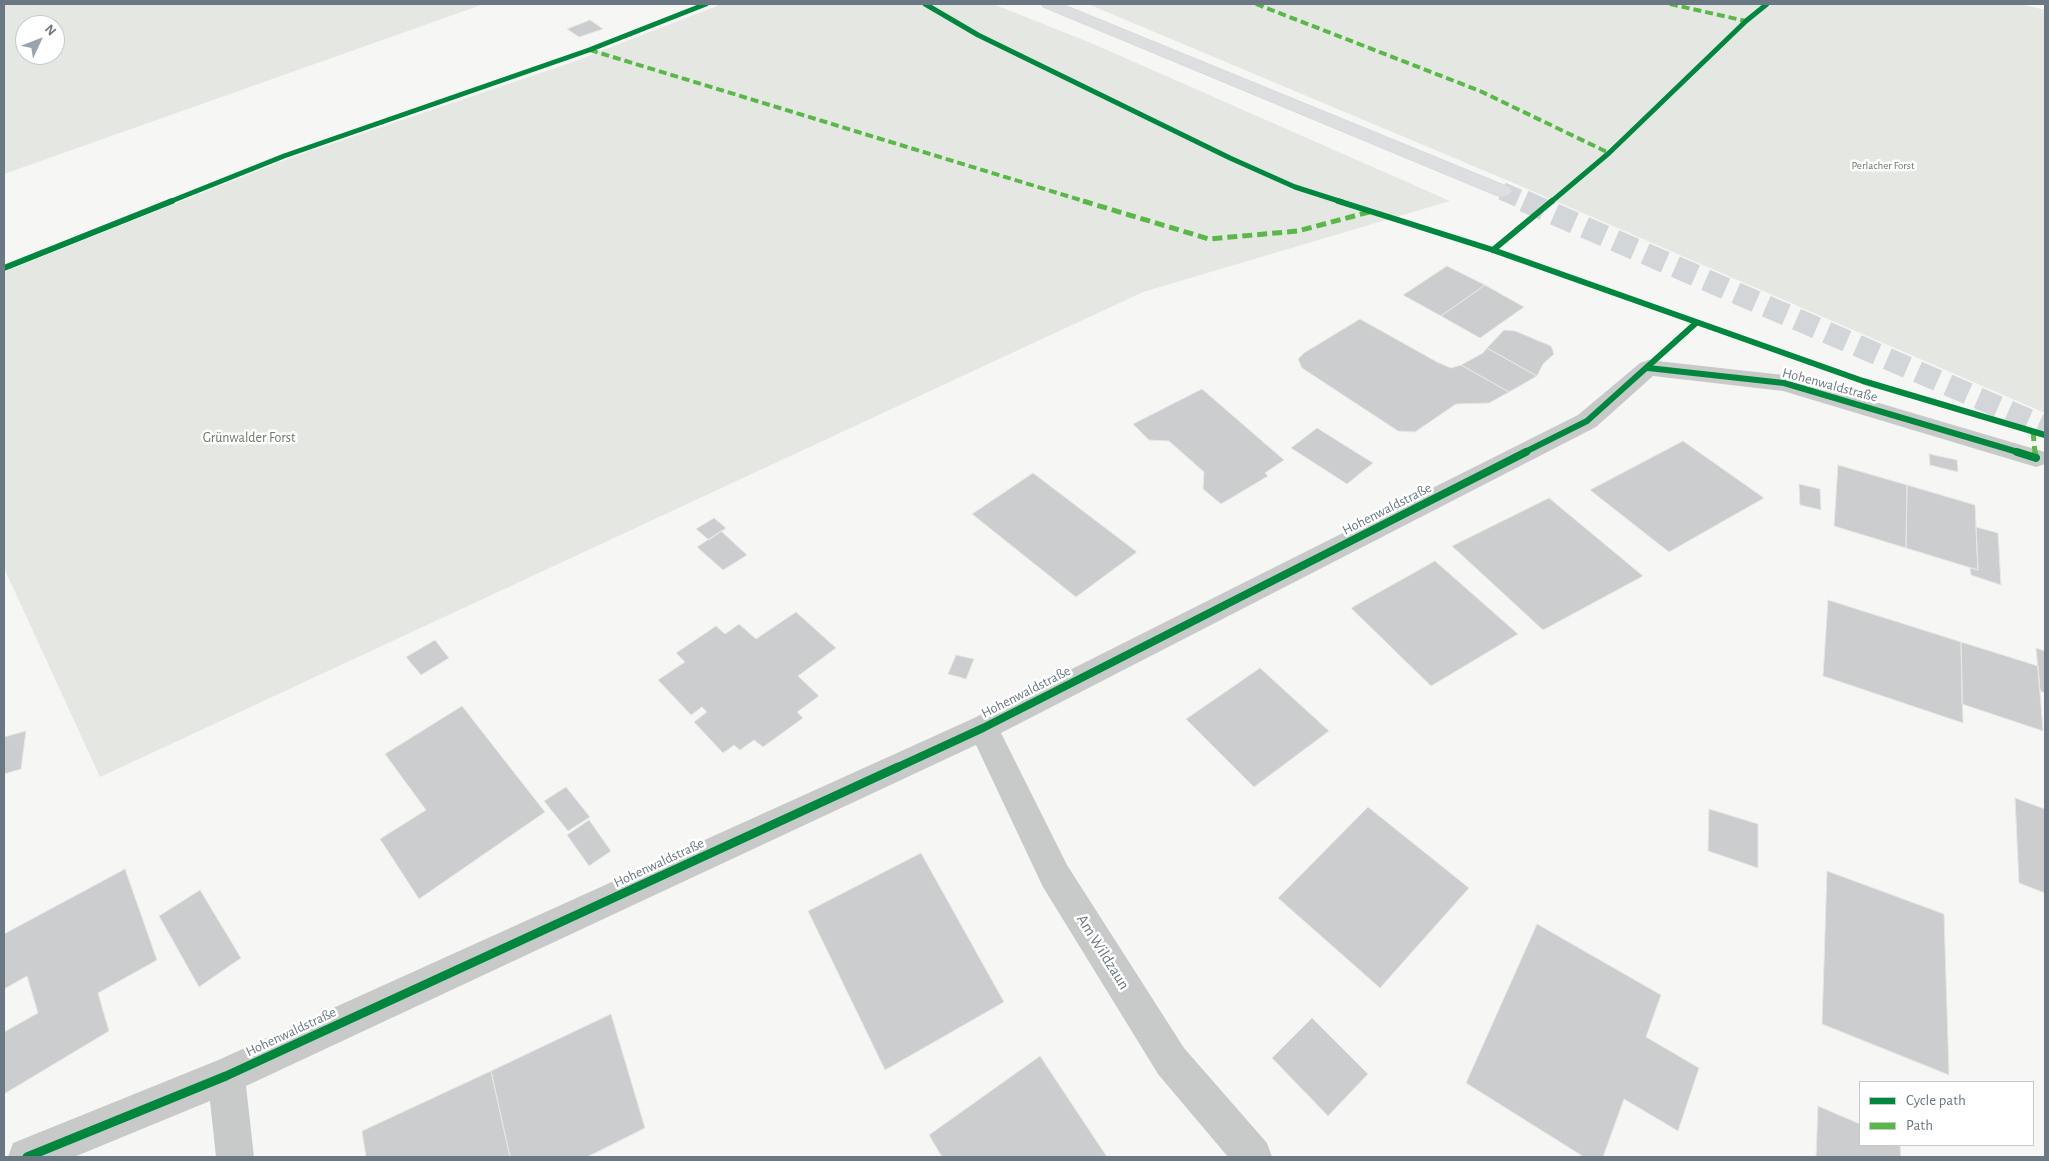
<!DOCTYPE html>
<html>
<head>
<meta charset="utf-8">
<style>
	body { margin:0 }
	#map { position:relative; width:2049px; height:1161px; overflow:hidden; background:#f6f6f5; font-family:"Alegreya Sans",sans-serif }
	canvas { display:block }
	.frame { position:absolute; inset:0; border:5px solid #697882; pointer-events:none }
	.legend { position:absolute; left:1859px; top:1081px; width:175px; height:65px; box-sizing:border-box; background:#fff; border:1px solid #c3c9cd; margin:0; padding:6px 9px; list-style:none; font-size:15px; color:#697882 }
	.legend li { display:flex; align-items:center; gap:10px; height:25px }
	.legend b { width:25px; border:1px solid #c3c9cd }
	.north { position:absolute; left:15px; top:15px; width:50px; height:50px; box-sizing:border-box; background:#fff; border:1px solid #c3c9cd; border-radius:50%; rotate:47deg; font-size:14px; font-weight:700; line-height:20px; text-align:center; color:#697882 }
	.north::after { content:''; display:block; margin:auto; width:18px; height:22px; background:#9aa4aa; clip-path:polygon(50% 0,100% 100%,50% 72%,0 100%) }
</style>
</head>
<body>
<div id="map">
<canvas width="2049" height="1161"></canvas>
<div class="frame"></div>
<ul class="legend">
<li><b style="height:6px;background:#00873e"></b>Cycle path</li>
<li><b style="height:6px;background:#58b947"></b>Path</li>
</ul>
<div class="north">N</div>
</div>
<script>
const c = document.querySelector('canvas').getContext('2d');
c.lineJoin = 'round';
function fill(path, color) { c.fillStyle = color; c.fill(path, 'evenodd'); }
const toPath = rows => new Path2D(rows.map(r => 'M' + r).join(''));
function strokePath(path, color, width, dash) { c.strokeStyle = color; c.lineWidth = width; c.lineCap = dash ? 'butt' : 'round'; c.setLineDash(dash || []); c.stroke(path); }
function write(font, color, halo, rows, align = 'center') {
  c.font = font + ' "Alegreya Sans",sans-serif'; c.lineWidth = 5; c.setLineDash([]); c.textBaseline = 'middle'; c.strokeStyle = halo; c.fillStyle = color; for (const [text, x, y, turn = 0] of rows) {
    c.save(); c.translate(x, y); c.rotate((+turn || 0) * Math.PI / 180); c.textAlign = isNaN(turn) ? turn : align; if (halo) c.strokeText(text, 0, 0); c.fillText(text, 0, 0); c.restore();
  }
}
const green = toPath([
	[4,4,484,4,4,174],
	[25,25,55,25,55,55,25,55],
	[716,4,993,4,1091,43,1450,201,1143,292,100,777,4,568,4,272,290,158,570,63,717,6],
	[1088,4,2020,4,2045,10,2045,413,1516,184]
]);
const building = toPath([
	[590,20,603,29,579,37,567,29,590,20],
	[1447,266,1485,285,1441,316,1403,295,1447,266],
	[1485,285,1524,307,1480,338,1441,316,1485,285],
	[1360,319,1437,362,1451,368,1461,365,1509,392,1489,403,1456,404,1415,432,1398,431,1302,368,1298,359,1304,353,1360,319],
	[1504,330,1515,331,1551,346,1554,354,1543,364,1537,376,1487,348,1504,330],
	[1487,348,1537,376,1509,392,1461,365,1483,353,1487,348],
	[1202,389,1284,460,1265,473,1268,476,1221,504,1203,489,1204,472,1169,441,1149,440,1133,424,1202,389],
	[1317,428,1373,463,1347,484,1291,448,1317,428],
	[1683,441,1764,498,1669,552,1590,490,1683,441],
	[1929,454,1957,460,1958,472,1930,465,1929,454],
	[1838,465,1907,485,1906,548,1834,526,1838,465],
	[1033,473,1137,552,1076,597,972,514,1033,473],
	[1799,484,1820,489,1821,510,1800,505,1799,484],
	[1907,485,1975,505,1978,570,1906,548,1907,485],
	[1549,498,1643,576,1543,630,1452,546,1549,498],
	[714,518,726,528,709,540,696,529,714,518],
	[1976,527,1998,533,2001,585,1971,575,1970,568,1978,570,1976,527],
	[721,531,747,555,723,570,697,547,721,531],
	[1435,561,1518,634,1431,686,1351,608,1435,561],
	[1828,600,1961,642,1963,723,1823,676,1828,600],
	[796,612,836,648,798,676,819,696,797,712,803,718,763,747,754,740,740,750,734,745,723,753,694,722,707,712,702,707,691,715,658,680,685,662,676,653,716,626,725,634,739,624,756,639,796,612],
	[435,640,449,658,421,675,406,657,435,640],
	[1961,642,2038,666,2043,731,1962,704,1961,642],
	[2036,648,2045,651,2045,693,2040,691,2036,648],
	[956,655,974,659,966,679,948,674,956,655],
	[1260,668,1329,731,1254,787,1186,719,1260,668],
	[462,706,545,812,419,899,380,839,426,810,385,754,462,706],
	[26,731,21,769,4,774,4,737,26,731],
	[566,787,590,817,568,831,544,801,566,787],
	[2015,798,2045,809,2045,893,2019,883,2015,798],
	[1368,807,1469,888,1380,988,1278,898,1368,807],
	[1709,809,1758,824,1758,868,1708,851,1709,809],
	[589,820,611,851,589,866,567,835,589,820],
	[921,853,1004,1002,885,1070,808,911,921,853],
	[125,869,157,960,98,993,109,1031,4,1094,4,1032,38,1013,27,976,4,989,4,934,125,869],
	[1827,871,1944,914,1949,1075,1822,1024,1827,871],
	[200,890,241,958,199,987,159,916,200,890],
	[1537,924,1661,995,1646,1037,1699,1068,1678,1131,1624,1099,1603,1157,1584,1157,1466,1083,1537,924],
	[611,1014,645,1128,587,1157,510,1157,491,1071,611,1014],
	[1312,1018,1368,1074,1328,1116,1272,1058,1312,1018],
	[1040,1056,1107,1157,942,1157,929,1135,1040,1056],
	[491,1071,510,1157,366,1157,362,1131,491,1071],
	[1818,1106,1860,1124,1860,1145,1900,1145,1901,1157,1816,1157,1818,1106]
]);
const majorTunnelFar1 = toPath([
	[1502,191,1527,202]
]);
const majorTunnel = toPath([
	[1524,201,2045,427]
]);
const minor = toPath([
	[1648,360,1784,375,2045,452,2045,464,2036,467,1783,391,1653,376,1596,427,1001,733,1067,865,1184,1048,1267,1143,1272,1157,1228,1157,1158,1074,1043,887,976,745,246,1086,254,1157,216,1157,210,1101,74,1157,8,1157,13,1143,216,1061,972,719,1578,415,1640,363,1648,360]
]);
const major = toPath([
	[1041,4,1062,4,1509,187,1512,191,1509,195,1502,197,1495,195,1043,7,1041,4]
]);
const quietFar2 = toPath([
	[1256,4,1480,91,1609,153],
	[1670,4,1746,21],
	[590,50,1087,202]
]);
const quietFar1 = toPath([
	[1083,201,1209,239,1298,231,1369,212],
	[2033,431,2035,453]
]);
const quiet = toPath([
	[2035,452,2036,458]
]);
const cyclewayFar3 = toPath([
	[925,4,978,35,1230,158,1295,187,1342,202],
	[169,202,284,156,589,50,706,4],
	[1551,202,1609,153,1746,21,1767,4]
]);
const cyclewayFar2 = toPath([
	[1338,201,1493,250,1863,381,2045,435],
	[1493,250,1552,201],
	[4,268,172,201],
	[1648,368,1784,383,2021,453],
	[1523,453,1587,421,1696,323]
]);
const cyclewayFar1 = toPath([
	[2017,452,2036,458],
	[896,768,983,728,1526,452]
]);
const cycleway = toPath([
	[27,1157,226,1076,898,767]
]);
const farParknames = [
	["Perlacher Forst",1883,166]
];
const streetNames = [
	["Hohenwaldstraße",1830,385,15],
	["Hohenwaldstraße",1387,509,-27],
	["Hohenwaldstraße",1026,692,-27],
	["Hohenwaldstraße",659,863,-25],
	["Hohenwaldstraße",291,1032,-25]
];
const parkNames = [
	["Grünwalder Forst",249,438]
];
const nearStreetnames = [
	["Am Wildzaun",1103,952,58]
];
fill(green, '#e5e7e3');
fill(building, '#cccdce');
strokePath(building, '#e6e6e4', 1);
strokePath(majorTunnelFar1, '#d3d6d8', 18, [18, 9]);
strokePath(majorTunnel, '#d3d6d8', 22, [22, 11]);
strokePath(major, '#d2d3d3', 1);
fill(minor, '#c8caca');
fill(major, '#dddedf');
strokePath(quietFar2, '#58b947', 4, [8, 4]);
strokePath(quietFar1, '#58b947', 5, [10, 5]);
strokePath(quiet, '#58b947', 6, [12, 6]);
strokePath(cyclewayFar3, '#00873e', 5);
strokePath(cyclewayFar2, '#00873e', 6);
strokePath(cyclewayFar1, '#00873e', 8);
strokePath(cycleway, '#00873e', 9);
write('11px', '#6c7a67', '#fff', farParknames);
write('14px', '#697882', '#fff', streetNames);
write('14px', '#6c7a67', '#fff', parkNames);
write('16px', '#697882', '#fff', nearStreetnames);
</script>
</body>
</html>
